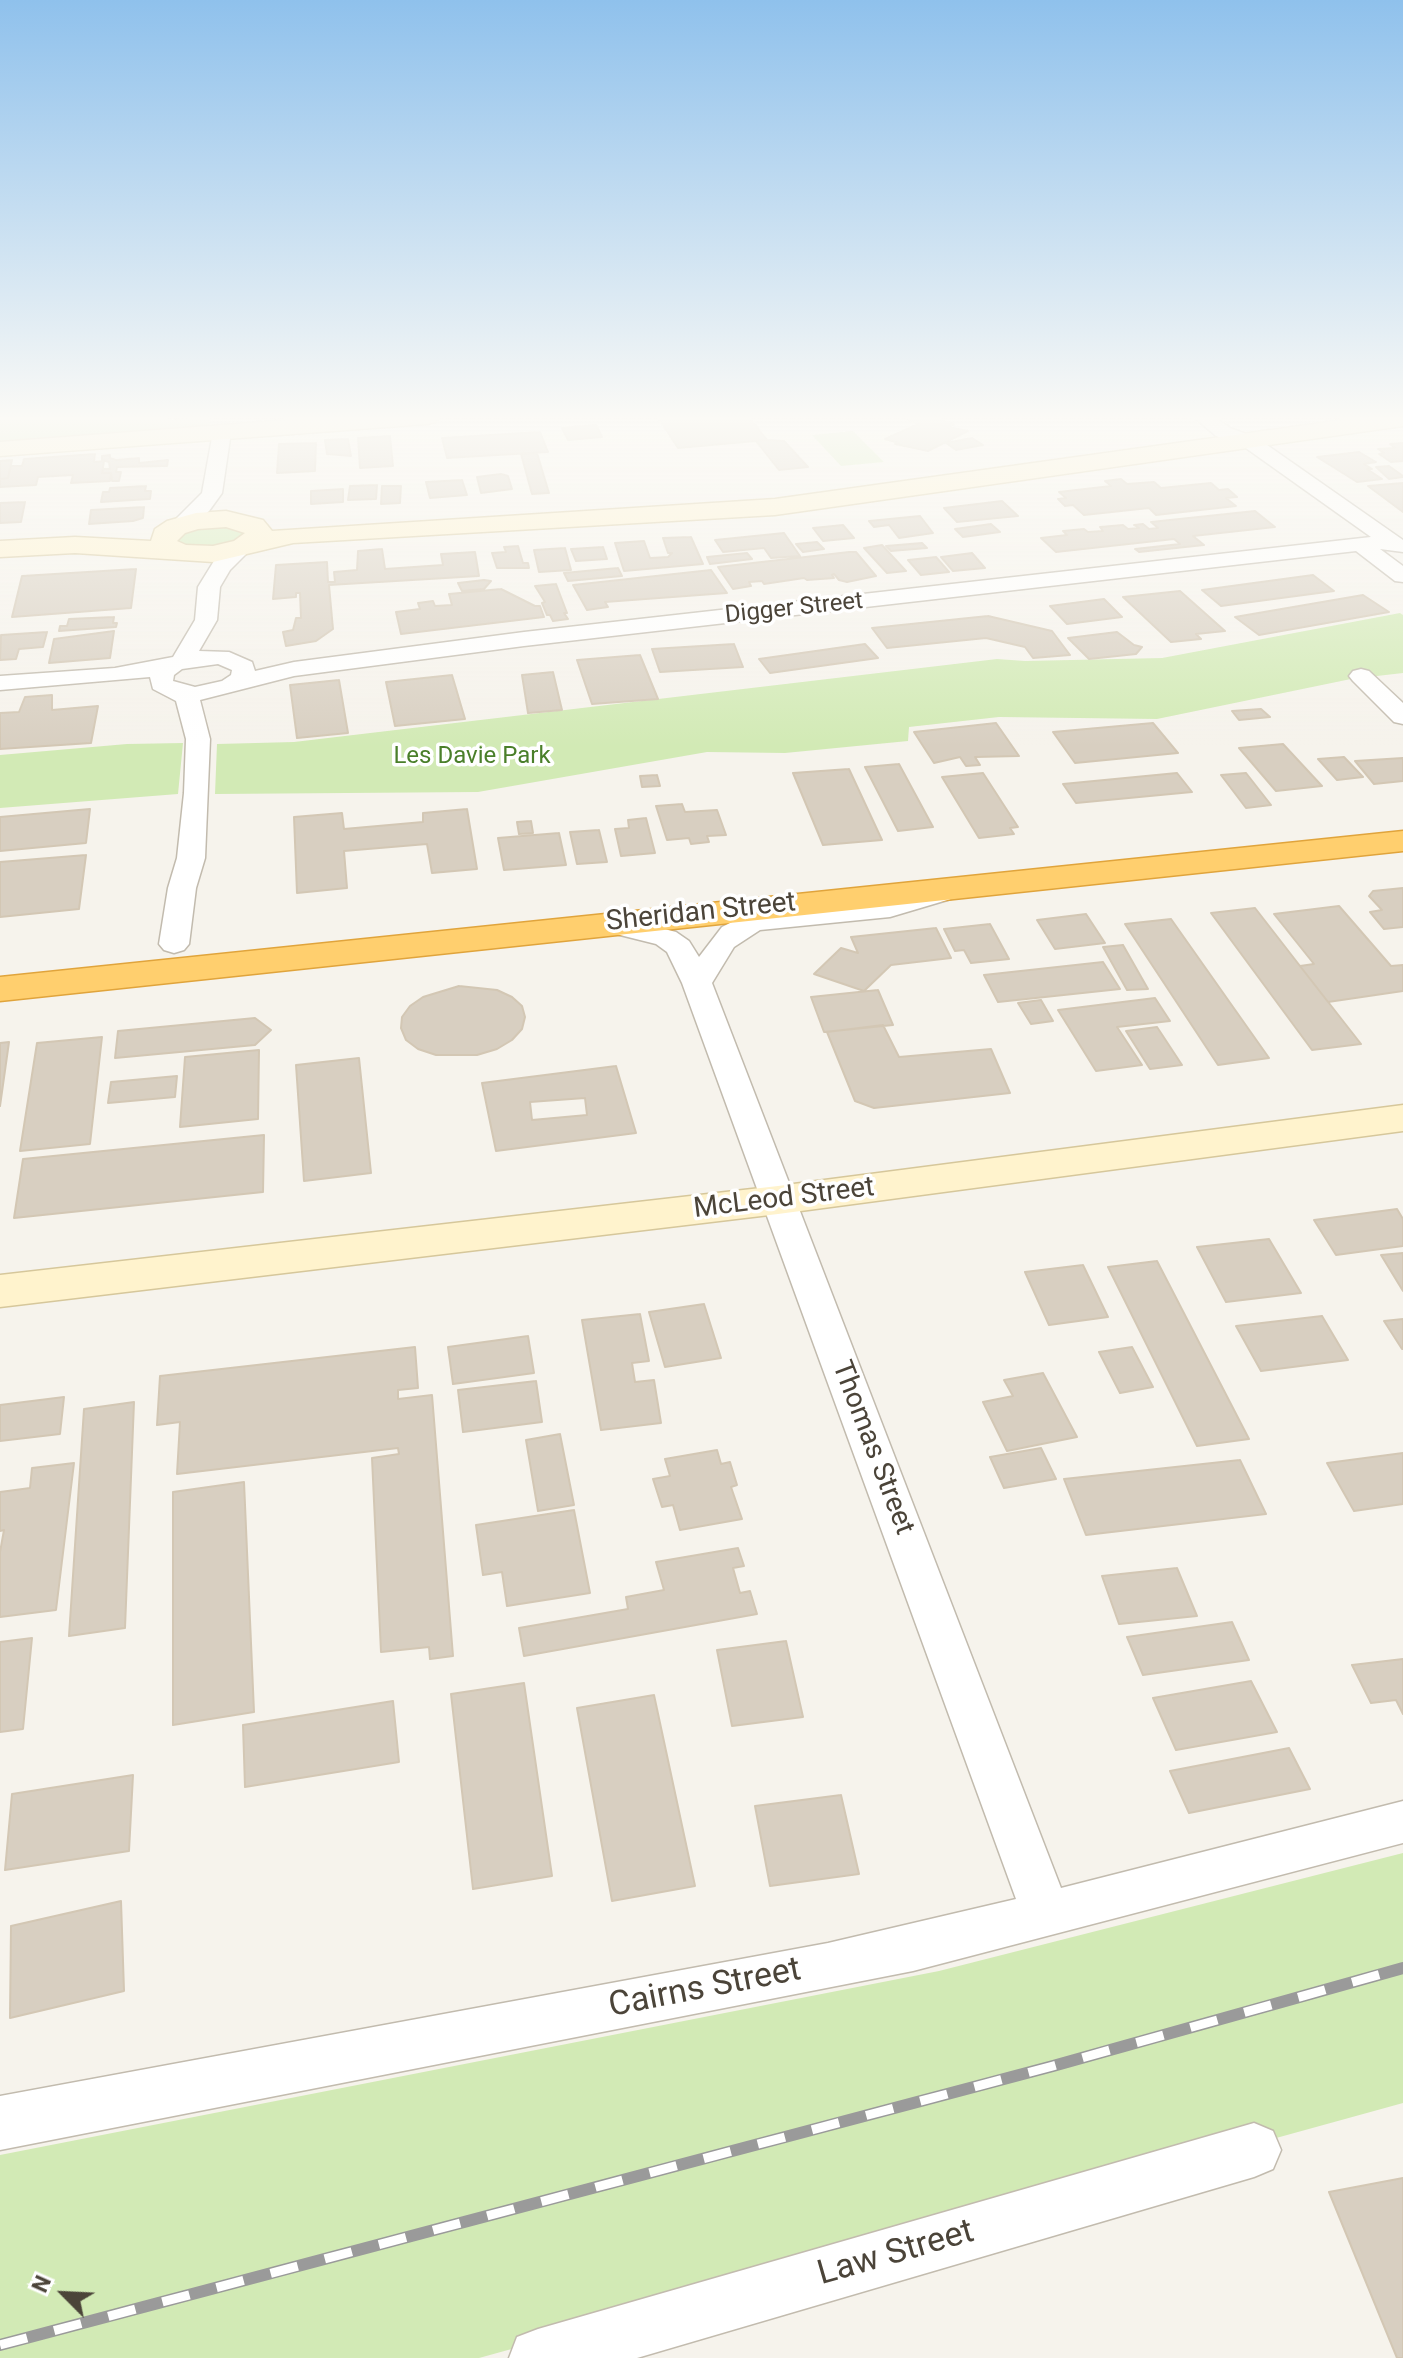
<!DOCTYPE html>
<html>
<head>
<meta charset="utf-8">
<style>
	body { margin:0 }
	#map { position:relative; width:1403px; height:2358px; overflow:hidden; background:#f6f3ec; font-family:Roboto,sans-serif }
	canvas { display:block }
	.north { position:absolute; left:24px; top:2254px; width:80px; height:80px; -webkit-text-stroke:6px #fff; paint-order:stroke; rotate:294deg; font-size:22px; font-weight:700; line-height:32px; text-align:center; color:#4b4439 }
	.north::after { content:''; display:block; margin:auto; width:28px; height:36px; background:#4b4439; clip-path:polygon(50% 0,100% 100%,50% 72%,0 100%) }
</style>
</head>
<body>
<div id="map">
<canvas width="1403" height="2358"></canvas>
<div class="north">N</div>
</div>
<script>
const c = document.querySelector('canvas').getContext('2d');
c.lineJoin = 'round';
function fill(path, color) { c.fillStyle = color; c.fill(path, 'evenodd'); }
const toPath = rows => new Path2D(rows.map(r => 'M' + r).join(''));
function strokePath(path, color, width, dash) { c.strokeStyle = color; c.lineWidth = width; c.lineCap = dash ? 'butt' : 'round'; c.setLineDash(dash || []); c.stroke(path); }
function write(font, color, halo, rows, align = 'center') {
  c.font = font + ' Roboto,sans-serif'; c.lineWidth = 7; c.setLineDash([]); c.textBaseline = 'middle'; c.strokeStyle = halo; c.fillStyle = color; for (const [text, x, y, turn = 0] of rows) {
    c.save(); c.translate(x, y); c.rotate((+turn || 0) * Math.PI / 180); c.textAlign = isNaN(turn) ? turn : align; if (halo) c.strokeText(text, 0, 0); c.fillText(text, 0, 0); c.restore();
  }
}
const green = toPath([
	[0,417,168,417,168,420,209,417,211,430,0,445],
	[853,431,884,462,841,466,812,435],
	[206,523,246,529,247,538,197,551,175,542,178,533],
	[1400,613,1403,615,1403,673,1351,679,1157,719,999,717,909,727,908,741,785,753,707,752,478,792,215,794,217,744,294,742,997,659,1025,661,1162,658],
	[183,743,178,794,0,808,0,755,127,744],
	[1403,1853,1403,2103,479,2358,0,2358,0,2155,939,1971]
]);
const building = toPath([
	[681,417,749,417,767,440,678,448,659,419,681,417],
	[905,417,931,417,954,424,948,427,925,421,917,424,905,417],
	[925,421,948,427,968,431,928,451,895,444,899,443,885,439,925,421],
	[596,425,602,437,568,440,562,428,596,425],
	[540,432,548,452,447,458,442,438,540,432],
	[390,436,393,466,360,468,358,438,390,436],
	[972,438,983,445,956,450,946,443,972,438],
	[348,439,351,456,327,454,325,440,348,439],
	[767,440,784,441,808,467,779,470,756,441,767,440],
	[316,443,315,471,277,473,279,444,316,443],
	[1403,443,1403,461,1391,462,1379,454,1384,453,1378,449,1395,448,1390,444,1403,443],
	[1359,452,1376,462,1364,464,1372,469,1367,469,1382,479,1357,482,1317,457,1359,452],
	[537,453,549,493,532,494,521,454,537,453],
	[95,454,94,462,104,461,102,473,111,473,110,481,71,483,73,475,38,477,36,485,0,487,0,479,8,478,11,466,22,466,24,459,95,454],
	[110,455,110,458,116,460,139,458,139,463,168,460,167,466,117,467,116,472,121,472,119,481,112,481,111,473,102,473,103,469,110,469,109,462,102,460,102,456,110,455],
	[12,460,8,478,0,479,0,461,12,460],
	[1389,466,1403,476,1403,477,1389,479,1376,467,1389,466],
	[501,474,508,476,512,489,481,493,477,477,501,474],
	[1121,479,1127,484,1154,482,1161,488,1211,483,1219,490,1228,489,1237,497,1226,498,1236,506,1156,515,1149,508,1084,515,1073,505,1065,506,1058,499,1066,498,1059,492,1111,486,1105,481,1121,479],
	[462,480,467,495,430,498,426,482,462,480],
	[1403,483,1403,512,1368,486,1403,483],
	[377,485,376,499,348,500,350,486,377,485],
	[146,486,145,491,151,491,150,499,101,502,103,492,109,492,110,488,146,486],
	[382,486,401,486,400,503,381,504,382,486],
	[343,489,343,502,311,504,311,491,343,489],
	[1002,501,1018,516,957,522,944,508,1002,501],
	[25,502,21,522,0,523,0,503,25,502],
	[144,507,143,518,133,521,89,524,91,510,144,507],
	[1255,511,1275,527,1193,536,1204,545,1139,552,1135,549,1180,544,1174,539,1056,552,1041,538,1067,535,1063,531,1084,529,1088,532,1103,531,1100,527,1123,525,1128,529,1139,528,1134,525,1143,524,1149,529,1158,528,1151,522,1255,511],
	[920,516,933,533,899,538,889,525,874,527,869,521,920,516],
	[991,524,1000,532,963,537,955,529,991,524],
	[843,525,854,538,823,541,813,528,843,525],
	[784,533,800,556,771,558,764,548,723,552,715,540,784,533],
	[691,537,703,564,624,571,615,543,644,541,650,558,668,557,672,553,668,553,663,538,691,537],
	[817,542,824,549,803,552,796,544,817,542],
	[922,543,927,548,891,551,886,546,922,543],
	[882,545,906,571,887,573,864,548,882,545],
	[518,546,523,563,528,563,529,568,497,568,492,553,506,552,504,547,518,546],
	[603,547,607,559,576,561,571,549,603,547],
	[565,548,571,570,539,572,534,550,565,548],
	[382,549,385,569,443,565,441,554,475,552,479,576,329,585,333,629,316,641,286,646,283,632,293,630,296,618,301,618,300,593,296,593,296,597,273,599,276,565,327,562,328,582,335,582,334,572,357,570,358,551,382,549],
	[849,552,856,552,876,576,847,582,839,580,834,574,832,575,834,578,807,580,804,578,764,584,762,581,749,582,751,586,733,589,718,567,849,552],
	[747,553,752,559,710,564,707,557,747,553],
	[972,553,985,568,953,571,941,557,972,553],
	[936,557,949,572,921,575,908,560,936,557],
	[618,568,622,576,568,581,564,573,618,568],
	[136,569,131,608,12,617,22,576,136,569],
	[711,570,727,593,605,602,608,607,587,610,573,585,711,570],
	[1313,575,1334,591,1221,606,1202,590,1313,575],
	[484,580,491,581,484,589,462,591,458,583,484,580],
	[556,584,567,613,564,613,568,619,553,621,550,615,547,615,542,603,545,602,535,586,556,584],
	[501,589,535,606,540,606,544,617,401,634,396,612,420,609,418,603,433,601,435,606,452,605,449,594,501,589],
	[1180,591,1225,631,1196,634,1201,639,1171,642,1123,597,1180,591],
	[1363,595,1389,612,1259,635,1235,617,1363,595],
	[1104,599,1122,617,1067,624,1050,606,1104,599],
	[988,616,1052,631,1070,655,1033,658,1025,647,986,638,887,648,872,628,988,616],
	[114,617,113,623,117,623,116,627,59,631,60,626,67,626,69,619,114,617],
	[114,631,110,658,49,663,54,639,114,631],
	[47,632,43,647,19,649,16,659,0,660,1,635,47,632],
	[1117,632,1134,645,1142,647,1136,654,1089,659,1068,638,1117,632],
	[734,644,743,667,660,672,652,649,734,644],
	[865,644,878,658,770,673,759,659,865,644],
	[640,655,658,699,592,704,577,660,640,655],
	[553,672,562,710,528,713,522,675,553,672],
	[452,675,465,719,395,726,386,682,452,675],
	[339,680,348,733,297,738,290,685,339,680],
	[52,695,52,710,98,706,91,743,0,749,0,713,19,712,25,697,52,695],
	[1261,709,1270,717,1239,720,1232,711,1261,709],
	[996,723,1019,756,975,757,980,765,966,766,960,757,934,763,914,732,996,723],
	[1153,723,1178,753,1075,763,1053,732,1153,723],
	[1283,744,1322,786,1276,791,1239,748,1283,744],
	[1344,757,1363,777,1337,780,1318,759,1344,757],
	[1403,758,1403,781,1374,784,1355,761,1403,758],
	[899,764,933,827,898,831,865,767,899,764],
	[849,769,882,840,823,845,793,773,849,769],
	[983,773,1018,827,1010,828,1014,834,979,838,942,777,983,773],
	[1177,773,1192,792,1076,803,1063,784,1177,773],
	[1246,773,1271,805,1246,808,1221,775,1246,773],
	[657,775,660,786,642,787,640,776,657,775],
	[682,804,685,812,717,810,726,835,707,836,709,842,691,844,689,838,667,840,656,806,682,804],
	[90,809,86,843,0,851,0,817,90,809],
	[467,809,477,869,432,873,427,844,344,851,347,888,297,893,294,817,342,813,344,829,423,822,423,813,467,809],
	[646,818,655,853,621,856,615,829,629,828,628,820,646,818],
	[531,821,533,833,519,834,517,822,531,821],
	[599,830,607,862,577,864,570,832,599,830],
	[559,833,566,865,504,870,498,838,559,833],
	[86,855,79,909,0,917,0,862,86,855],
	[1403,888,1403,927,1384,929,1370,912,1382,910,1369,896,1373,891,1403,888],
	[1339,906,1391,966,1403,965,1403,991,1328,1002,1300,966,1314,964,1274,914,1339,906],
	[1255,908,1300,966,1361,1044,1312,1050,1211,913,1255,908],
	[1086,914,1105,943,1055,949,1037,920,1086,914],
	[1171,919,1269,1058,1218,1065,1125,924,1171,919],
	[990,924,1009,959,971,963,964,950,955,951,944,929,990,924],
	[936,928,951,958,891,965,864,991,814,974,841,948,858,953,851,937,936,928],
	[1123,945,1148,989,1127,990,1103,947,1123,945],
	[1103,962,1120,989,998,1002,984,975,1103,962],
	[459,986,497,990,512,997,522,1006,525,1017,522,1029,512,1040,497,1049,477,1055,436,1055,418,1049,406,1040,401,1028,402,1017,410,1006,423,997,459,986],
	[878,990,893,1025,824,1032,811,997,878,990],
	[1155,998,1170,1021,1117,1027,1142,1065,1096,1071,1058,1010,1155,998],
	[1041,1000,1053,1021,1031,1024,1018,1003,1041,1000],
	[255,1018,271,1030,255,1045,115,1058,118,1031,255,1018],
	[883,1025,899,1057,991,1049,1010,1093,874,1108,855,1101,827,1032,883,1025],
	[1157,1027,1182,1065,1150,1069,1126,1031,1157,1027],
	[102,1037,90,1144,20,1151,37,1043,102,1037],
	[9,1042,0,1106,0,1043,9,1042],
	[259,1050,258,1119,180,1127,185,1057,259,1050],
	[359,1058,371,1173,304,1181,296,1065,359,1058],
	[616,1066,636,1133,496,1151,482,1083,616,1066],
	[585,1098,587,1115,532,1120,530,1102,585,1098],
	[177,1076,175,1097,108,1103,111,1082,177,1076],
	[264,1135,263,1192,14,1218,23,1159,264,1135],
	[1397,1209,1403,1219,1403,1246,1336,1255,1314,1220,1397,1209],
	[1269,1239,1301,1293,1226,1302,1197,1247,1269,1239],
	[1403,1253,1403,1291,1381,1255,1403,1253],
	[1157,1261,1249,1439,1197,1446,1108,1267,1157,1261],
	[1083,1265,1108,1317,1049,1325,1025,1272,1083,1265],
	[704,1304,721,1358,665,1367,649,1312,704,1304],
	[640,1314,649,1361,632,1363,635,1382,654,1380,661,1423,601,1430,582,1320,640,1314],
	[1322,1316,1348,1360,1261,1371,1236,1326,1322,1316],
	[1403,1319,1403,1349,1402,1349,1384,1321,1403,1319],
	[528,1336,534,1373,453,1384,448,1347,528,1336],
	[415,1347,418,1388,398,1390,398,1399,432,1395,453,1656,430,1659,429,1647,381,1652,372,1458,399,1454,398,1448,177,1474,180,1422,157,1425,160,1376,415,1347],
	[1132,1347,1153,1387,1120,1393,1099,1352,1132,1347],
	[1043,1373,1077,1437,1007,1451,983,1402,1013,1396,1004,1380,1043,1373],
	[536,1381,542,1422,463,1432,458,1390,536,1381],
	[64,1397,60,1434,0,1441,0,1405,64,1397],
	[134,1402,125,1628,69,1636,84,1409,134,1402],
	[560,1434,574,1505,538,1511,526,1440,560,1434],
	[1041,1448,1056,1479,1004,1488,990,1457,1041,1448],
	[717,1450,721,1464,730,1462,737,1485,731,1487,742,1519,680,1530,673,1505,662,1507,653,1479,670,1476,665,1459,717,1450],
	[1403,1453,1403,1504,1354,1511,1327,1463,1403,1453],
	[1240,1460,1266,1514,1086,1535,1064,1479,1240,1460],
	[74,1463,56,1610,0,1617,0,1552,4,1530,0,1531,0,1492,30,1488,32,1468,74,1463],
	[244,1482,254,1712,173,1725,173,1492,244,1482],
	[574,1510,590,1593,507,1606,502,1572,483,1575,476,1525,574,1510],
	[738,1548,744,1566,733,1568,740,1593,750,1591,757,1614,524,1656,519,1628,628,1609,626,1597,664,1590,656,1562,738,1548],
	[1177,1568,1197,1616,1119,1624,1102,1576,1177,1568],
	[1232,1622,1249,1660,1143,1675,1127,1637,1232,1622],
	[32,1638,23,1729,0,1732,0,1642,32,1638],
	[786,1641,803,1717,732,1726,717,1650,786,1641],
	[1403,1659,1403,1714,1396,1700,1371,1703,1352,1665,1403,1659],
	[1251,1681,1277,1732,1176,1750,1153,1698,1251,1681],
	[524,1683,552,1876,473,1889,451,1694,524,1683],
	[654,1695,695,1886,612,1901,577,1708,654,1695],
	[393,1701,399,1762,245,1787,243,1725,393,1701],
	[1289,1748,1310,1789,1189,1813,1170,1771,1289,1748],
	[133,1775,129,1851,5,1870,12,1794,133,1775],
	[841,1795,859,1874,770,1886,755,1806,841,1795],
	[121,1901,124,1991,10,2018,11,1926,121,1901],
	[1403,2178,1403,2358,1397,2358,1329,2192,1403,2178]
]);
const street = toPath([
	[1194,417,1215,417,1230,428,1257,438,1403,540,1403,552,1380,549,1403,566,1403,582,1395,581,1356,551,524,646,294,676,200,700,210,739,205,858,196,888,189,944,184,950,174,953,164,950,159,944,168,888,177,858,184,793,186,739,176,701,153,689,150,677,0,690,0,676,115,668,173,657,195,620,198,587,214,561,236,543,243,541,253,547,230,570,220,587,217,620,199,651,229,652,252,662,255,671,294,662,524,632,1371,537,1243,446,1216,436,1194,417],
	[218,664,232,670,231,675,222,681,195,687,173,681,174,675,182,669,218,664],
	[222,426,231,432,222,493,209,511,189,528,175,528,172,524,175,520,202,493,213,432,222,426],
	[1361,669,1369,671,1403,703,1403,724,1394,722,1353,681,1349,676,1353,671,1361,669],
	[944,884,954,886,958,892,954,898,890,917,760,930,734,947,712,983,1061,1888,1403,1801,1403,1843,913,1971,0,2150,0,2096,828,1943,1016,1899,682,983,667,952,656,944,596,929,592,923,596,917,606,914,676,932,689,941,699,957,722,927,744,916,878,903,944,884],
	[1254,2123,1273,2131,1281,2150,1273,2169,1254,2177,637,2358,509,2358,517,2337,538,2329,1254,2123]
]);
const secondary = toPath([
	[327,417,439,417,435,422,427,424,0,456,0,442,327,417],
	[1364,417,1403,417,1403,426,775,515,293,543,213,562,75,553,0,557,0,541,75,537,151,541,155,529,167,521,196,513,226,511,263,520,272,531,775,499,1364,417],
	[226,527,245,533,234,541,213,546,186,545,177,541,185,533,198,529,226,527],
	[1403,1105,1403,1131,778,1214,0,1307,0,1275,778,1186,1403,1105]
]);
const highway = toPath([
	[1403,831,1403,851,0,1001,0,977,1403,831]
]);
const rail = toPath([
	[0,2345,1053,2066,1403,1968]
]);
const farStreetnames = [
	["Digger Street",794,609,-6]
];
const farParknames = [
	["Les Davie Park",472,757]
];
const streetNames = [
	["Sheridan Street",701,913,-6],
	["McLeod Street",784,1199,-7],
	["Thomas Street",872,1448,69]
];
const nearStreetnames = [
	["Cairns Street",705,1989,-11],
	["Law Street",896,2254,-16]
];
fill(green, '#d2eab5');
fill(building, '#d8cfc1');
strokePath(building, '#d3c7b4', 2);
strokePath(street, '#c2bbae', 3);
strokePath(secondary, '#d6c79b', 3);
strokePath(highway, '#e0a43c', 3);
fill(street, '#fff');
fill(secondary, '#fff3cd');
fill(highway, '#ffcf6e');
strokePath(rail, '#9a9a9a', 12);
strokePath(rail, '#fff', 9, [28]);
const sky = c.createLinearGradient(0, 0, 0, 747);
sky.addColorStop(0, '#8fc1ec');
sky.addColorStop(0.56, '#fbfaf6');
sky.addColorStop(1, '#fbfaf600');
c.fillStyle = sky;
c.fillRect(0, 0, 1403, 747);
write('24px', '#4b4439', '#fff', farStreetnames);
write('24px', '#4a7f2a', '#fff', farParknames);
write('28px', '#4b4439', '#fff', streetNames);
write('34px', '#4b4439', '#fff', nearStreetnames);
</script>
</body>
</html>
